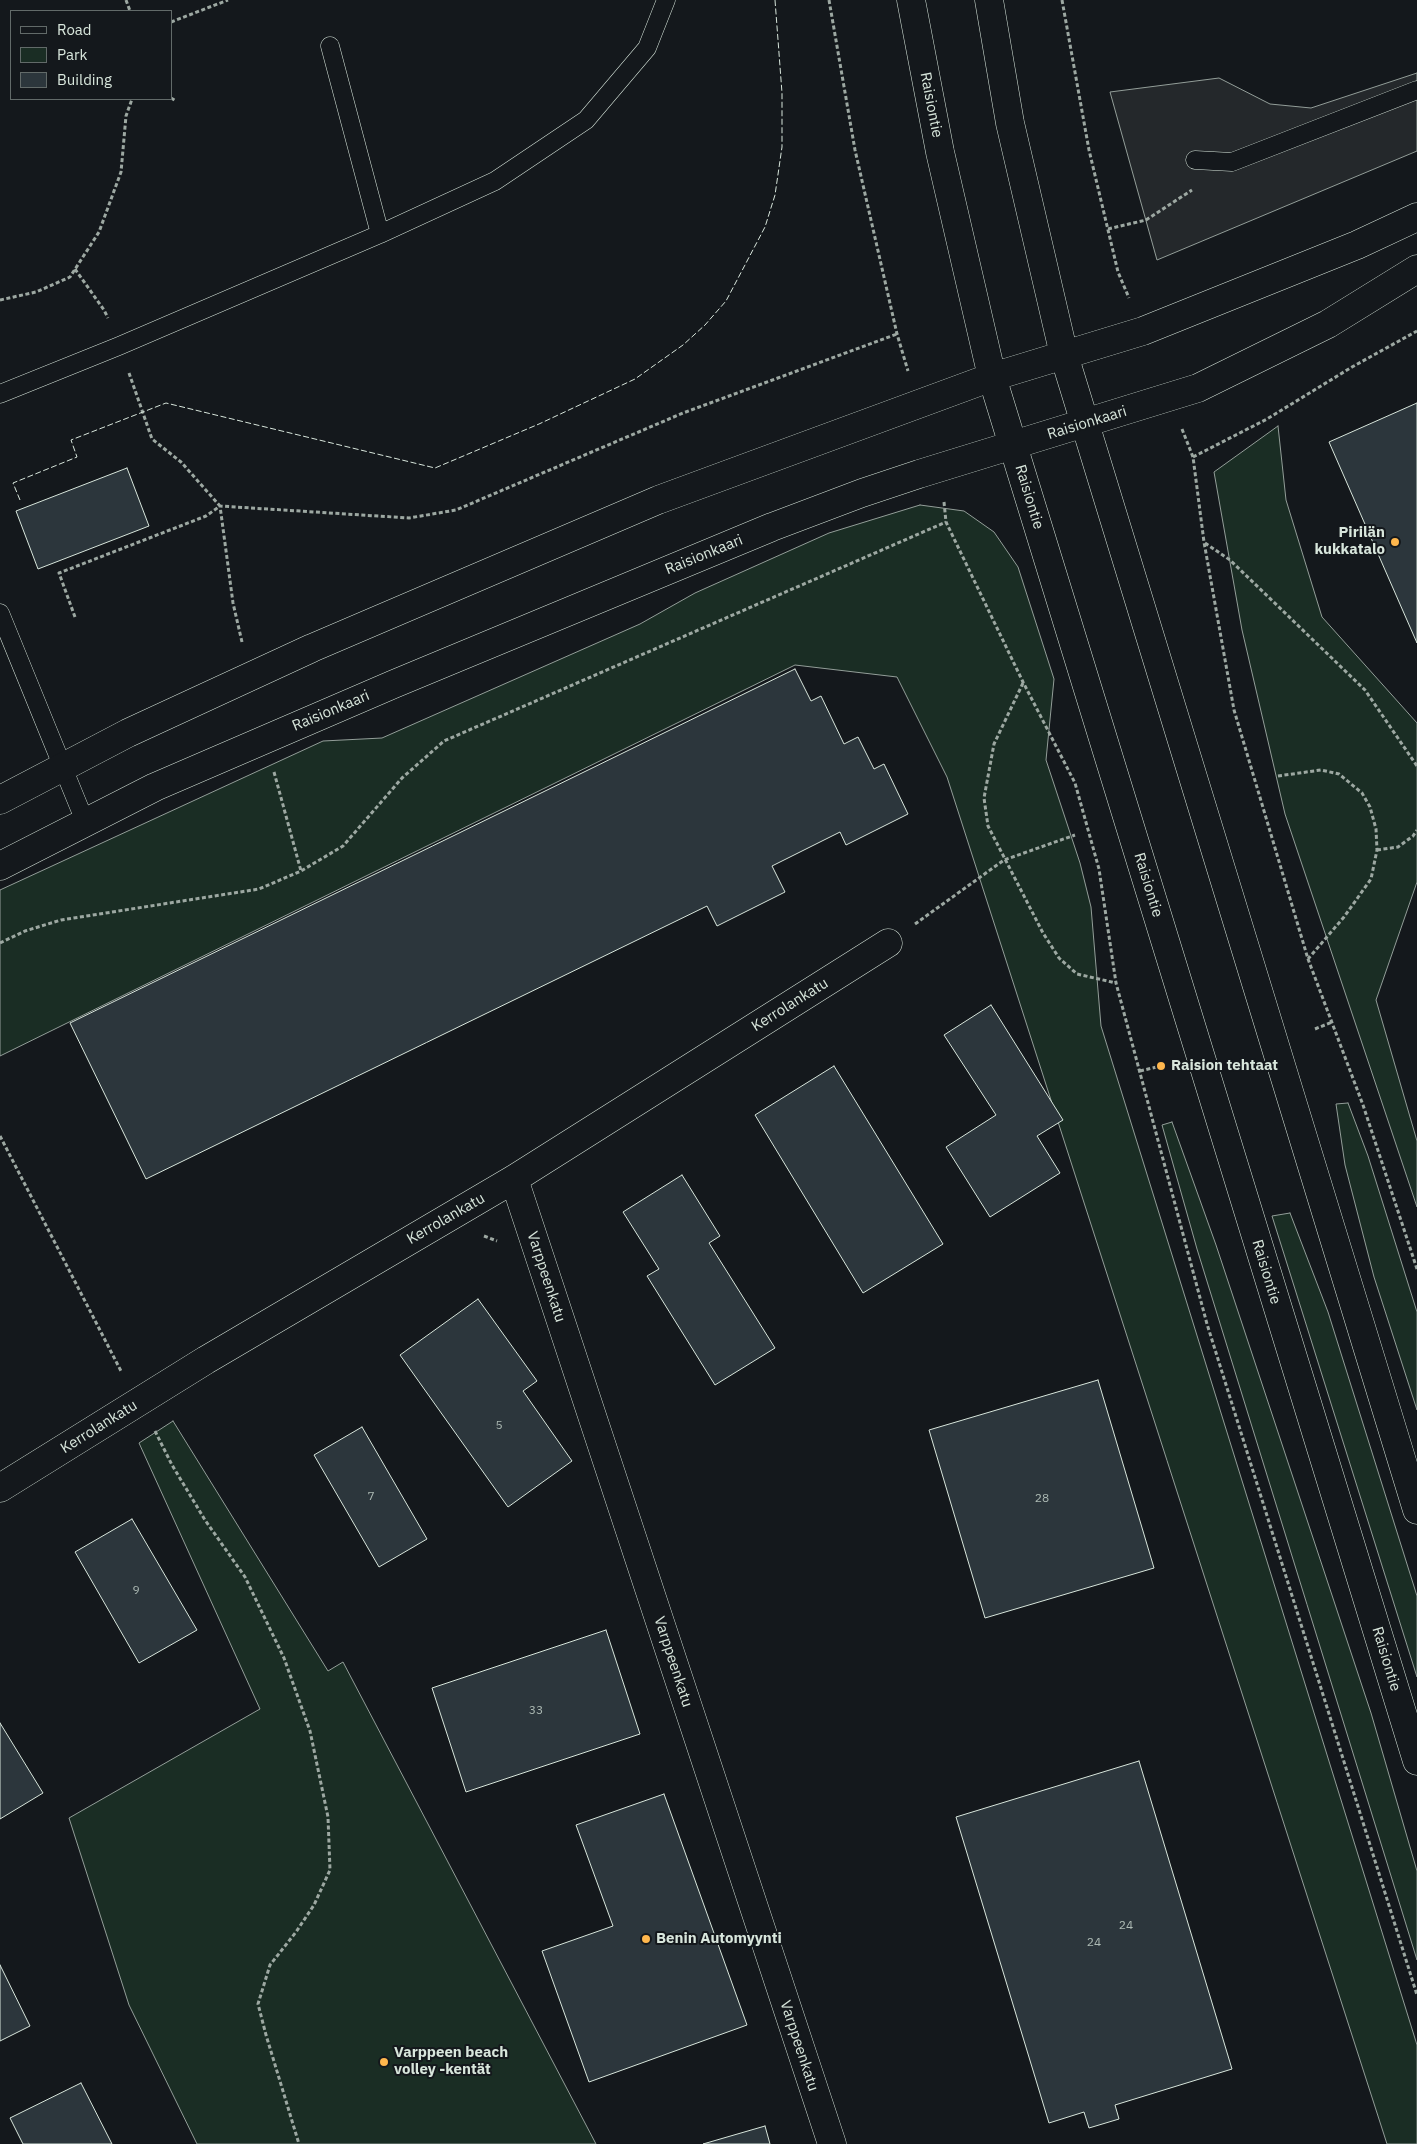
<!DOCTYPE html>
<html>
<head>
<meta charset="utf-8">
<style>
	body { margin:0 }
	#map { position:relative; width:1417px; height:2144px; overflow:hidden; background:#14181c; font-family:"IBM Plex Sans",sans-serif }
	canvas { display:block }
	.legend { position:absolute; left:10px; top:10px; width:162px; height:90px; box-sizing:border-box; background:#14181c; border:1px solid #626a69; margin:0; padding:6px 9px; list-style:none; font-size:15px; color:#d8e6dc }
	.legend li { display:flex; align-items:center; gap:10px; height:25px }
	.legend b { width:25px; border:1px solid #626a69 }
</style>
</head>
<body>
<div id="map">
<canvas width="1417" height="2144"></canvas>
<ul class="legend">
<li><b style="height:6px;background:#14181c"></b>Road</li>
<li><b style="height:14px;background:#1a2d24"></b>Park</li>
<li><b style="height:14px;background:#2c363c"></b>Building</li>
</ul>
</div>
<script>
const c = document.querySelector('canvas').getContext('2d');
c.lineJoin = 'round';
function fill(path, color) { c.fillStyle = color; c.fill(path, 'evenodd'); }
const toPath = rows => new Path2D(rows.map(r => 'M' + r).join(''));
function strokePath(path, color, width, dash) { c.strokeStyle = color; c.lineWidth = width; c.lineCap = dash ? 'butt' : 'round'; c.setLineDash(dash || []); c.stroke(path); }
function write(font, color, halo, rows, align = 'center') {
  c.font = font + ' "IBM Plex Sans",sans-serif'; c.lineWidth = 4; c.setLineDash([]); c.textBaseline = 'middle'; c.strokeStyle = halo; c.fillStyle = color; for (const [text, x, y, turn = 0] of rows) {
    c.save(); c.translate(x, y); c.rotate((+turn || 0) * Math.PI / 180); c.textAlign = isNaN(turn) ? turn : align; if (halo) c.strokeText(text, 0, 0); c.fillText(text, 0, 0); c.restore();
  }
}
const green = toPath([
	[1278,426,1286,500,1322,617,1417,723,1417,882,1376,1000,1417,1141,1417,1207,1285,814,1242,630,1214,472,1278,426],
	[920,505,964,511,994,532,1018,567,1054,679,1046,760,1080,863,1091,907,1101,1026,1417,2045,1417,2144,1387,2144,947,777,897,677,795,665,0,1056,0,890,323,741,382,738,640,624,695,593,829,533,920,505],
	[1348,1103,1368,1156,1417,1312,1417,1410,1374,1277,1345,1165,1336,1104,1348,1103],
	[1172,1122,1216,1245,1371,1713,1417,1871,1417,1960,1197,1249,1162,1125,1172,1122],
	[1290,1213,1328,1312,1417,1596,1417,1677,1272,1216,1290,1213],
	[173,1421,328,1671,343,1662,596,2144,197,2144,129,2005,69,1818,260,1709,139,1443,173,1421]
]);
const parking = toPath([
	[1417,73,1417,151,1157,260,1110,92,1219,78,1270,104,1311,108,1417,73]
]);
const building = toPath([
	[1417,403,1417,643,1329,442,1417,403],
	[127,468,149,526,38,569,16,511,127,468],
	[795,669,811,701,821,696,844,744,858,737,874,769,884,764,908,814,846,845,840,832,772,866,785,892,717,926,707,906,146,1179,70,1023,795,669],
	[991,1005,1063,1120,1037,1136,1060,1173,990,1217,946,1147,996,1115,944,1035,991,1005],
	[834,1066,943,1244,863,1293,755,1115,834,1066],
	[682,1175,720,1236,709,1243,775,1348,715,1385,647,1276,659,1269,623,1212,682,1175],
	[478,1299,537,1381,523,1391,572,1461,508,1507,400,1355,478,1299],
	[1098,1380,1154,1568,985,1618,929,1430,1098,1380],
	[362,1427,427,1539,379,1567,314,1455,362,1427],
	[132,1519,197,1630,139,1663,75,1552,132,1519],
	[606,1630,640,1734,466,1792,432,1688,606,1630],
	[0,1723,43,1793,0,1819,0,1723],
	[1139,1761,1232,2069,1115,2105,1119,2119,1089,2128,1084,2112,1049,2123,956,1817,1139,1761],
	[664,1794,747,2025,589,2082,542,1951,613,1926,576,1825,664,1794],
	[0,1965,30,2026,0,2041,0,1965],
	[81,2083,112,2144,23,2144,10,2118,81,2083],
	[765,2126,770,2144,703,2144,765,2126]
]);
const path = toPath([
	[126,0,130,11],
	[829,0,855,150,897,334,908,371],
	[1062,0,1089,150,1118,272,1129,298],
	[171,22,228,0],
	[171,98,176,101],
	[1108,229,1146,220,1192,190],
	[75,269,104,310,108,318],
	[0,300,36,292,70,277,99,232,121,172,126,116,132,99],
	[1182,429,1193,457,1204,542,1234,710,1308,959,1363,1105,1417,1269],
	[1193,457,1267,419,1352,367,1417,331],
	[944,502,946,522,1023,682,1075,783,1099,869,1116,983,1207,1324,1417,1995],
	[1205,543,1230,560,1365,690,1417,766],
	[75,617,59,573,206,516,220,506,181,462,152,439,129,373],
	[242,642,233,603,220,506,409,518,456,510,683,413,897,334],
	[1023,683,994,744,984,798,988,826,1043,933,1059,958,1077,974,1116,983],
	[274,772,301,871],
	[1278,776,1321,770,1339,774,1362,793,1370,807,1376,829,1377,850,1371,879,1344,917,1308,959],
	[1377,850,1398,847,1413,836,1417,830],
	[915,924,1004,860,1075,835],
	[0,943,25,931,61,920,259,889,301,871,343,846,402,778,444,741,946,522],
	[1315,1029,1332,1022],
	[1140,1071,1161,1066],
	[0,1136,122,1373],
	[484,1236,497,1241],
	[155,1431,172,1465,205,1520,245,1577,284,1658,310,1731,328,1817,330,1870,314,1905,296,1932,270,1965,258,2004,266,2035,299,2144]
]);
const service = toPath([
	[330,46,380,234],
	[1195,160,1232,162,1417,90],
	[0,394,119,346,380,234,495,181,586,120,647,48,666,0],
	[0,613,86,824]
]);
const minor = toPath([
	[514,1179,832,2144],
	[0,1488,206,1360,514,1179,888,943]
]);
const secondary = toPath([
	[911,0,940,152,992,377,1417,1761],
	[989,0,1010,123,1064,355,1417,1510],
	[0,800,128,733,312,648,658,500,992,377,1143,331,1357,245,1417,217],
	[0,866,155,787,394,684,772,527,862,493,919,474,1198,388,1328,324,1417,269]
]);
const fence = toPath([
	[20,500,13,483,77,457,71,440,166,403,435,468,539,424,635,379,683,345,705,325,726,301,765,227,775,195,782,147,782,93,775,0]
]);
const markers = [
	[1395,542,5,"#ffb74d"],
	[1161,1066,5,"#ffb74d"],
	[646,1939,5,"#ffb74d"],
	[384,2062,5,"#ffb74d"]
];
const numberNames = [
	["5",499,1426],
	["7",371,1497],
	["28",1042,1499],
	["9",136,1591],
	["33",536,1711],
	["24",1126,1926],
	["24",1094,1943]
];
const streetNames = [
	["Raisiontie",931,105,79],
	["Raisionkaari",1087,423,-17],
	["Raisiontie",1029,497,73],
	["Raisionkaari",704,555,-22],
	["Raisionkaari",331,711,-23],
	["Raisiontie",1148,885,73],
	["Kerrolankatu",790,1005,-32],
	["Kerrolankatu",446,1219,-30],
	["Raisiontie",1266,1272,73],
	["Varppeenkatu",546,1277,72],
	["Kerrolankatu",99,1427,-32],
	["Raisiontie",1386,1659,73],
	["Varppeenkatu",673,1662,72],
	["Varppeenkatu",799,2046,72]
];
const poiNames = [
	["Pirilän",1385,533,"right"],
	["kukkatalo",1385,550,"right"],
	["Raision tehtaat",1171,1066],
	["Benin Automyynti",656,1939],
	["Varppeen beach",394,2053],
	["volley -kentät",394,2070]
];
fill(green, '#1a2d24');
strokePath(green, '#939e99', 1);
fill(parking, '#24282b');
strokePath(parking, '#939e99', 1);
fill(building, '#2c363c');
strokePath(building, '#d8e6dc', 1);
strokePath(service, '#d8e6dc', 19);
strokePath(minor, '#d8e6dc', 29);
strokePath(secondary, '#d8e6dc', 29);
strokePath(path, '#9da8a2', 3, [4, 2.5]);
strokePath(service, '#14181c', 18);
strokePath(minor, '#14181c', 28);
strokePath(secondary, '#14181c', 28);
strokePath(fence, '#d8e6dc', 1, [6, 2.5]);
for (const [x, y, r, color] of markers) { const dot = new Path2D(); dot.arc(x, y, r, 0, 2 * Math.PI); c.fillStyle = color; c.fill(dot); strokePath(dot, '#14181c', 2); }
write('12px', '#adbab4', null, numberNames);
write('15px', '#d8e6dc', '#14181c', streetNames);
write('bold 15px', '#d8e6dc', '#14181c', poiNames, 'left');
</script>
</body>
</html>
